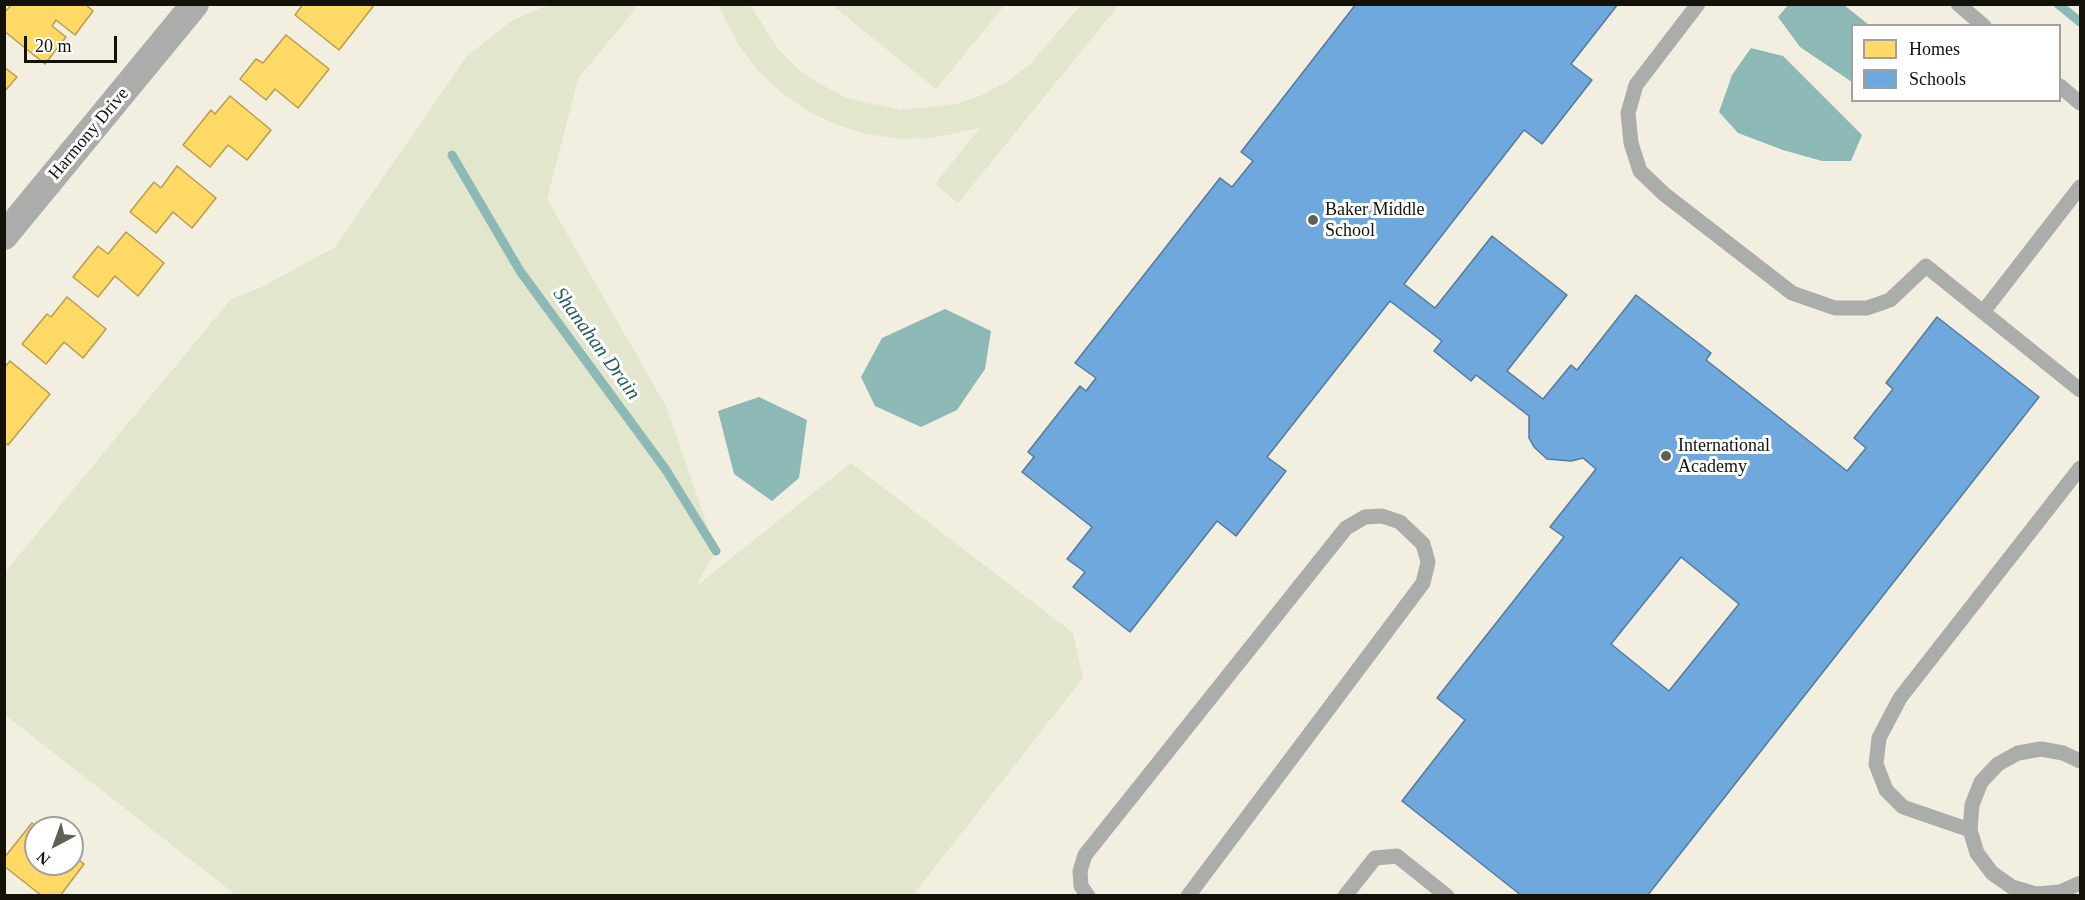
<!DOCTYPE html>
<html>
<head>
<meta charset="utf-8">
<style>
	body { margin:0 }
	#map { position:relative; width:2085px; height:900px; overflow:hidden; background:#f2efe1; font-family:"Times New Roman",serif }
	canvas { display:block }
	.frame { position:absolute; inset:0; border:6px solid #131108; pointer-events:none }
	.legend { position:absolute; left:1851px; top:24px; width:210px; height:78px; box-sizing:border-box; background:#fff; border:2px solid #a1a09c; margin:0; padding:8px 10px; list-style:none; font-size:18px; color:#131108 }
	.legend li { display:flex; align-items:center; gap:12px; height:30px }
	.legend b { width:30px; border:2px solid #a1a09c }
	.north { position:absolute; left:24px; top:816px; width:60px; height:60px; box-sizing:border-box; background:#fff; border:2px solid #a1a09c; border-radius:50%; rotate:221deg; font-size:16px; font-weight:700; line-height:24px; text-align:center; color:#131108 }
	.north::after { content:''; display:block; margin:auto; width:21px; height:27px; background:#615f54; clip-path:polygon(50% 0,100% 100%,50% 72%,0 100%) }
	.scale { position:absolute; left:24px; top:36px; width:93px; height:27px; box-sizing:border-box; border:3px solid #131108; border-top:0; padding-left:8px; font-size:18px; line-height:21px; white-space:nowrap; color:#131108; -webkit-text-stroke:4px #fff; paint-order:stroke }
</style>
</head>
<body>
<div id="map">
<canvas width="2085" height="900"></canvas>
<div class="frame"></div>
<ul class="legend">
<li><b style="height:16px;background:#ffd966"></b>Homes</li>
<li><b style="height:16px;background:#6fa8dc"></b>Schools</li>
</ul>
<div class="north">N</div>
<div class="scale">20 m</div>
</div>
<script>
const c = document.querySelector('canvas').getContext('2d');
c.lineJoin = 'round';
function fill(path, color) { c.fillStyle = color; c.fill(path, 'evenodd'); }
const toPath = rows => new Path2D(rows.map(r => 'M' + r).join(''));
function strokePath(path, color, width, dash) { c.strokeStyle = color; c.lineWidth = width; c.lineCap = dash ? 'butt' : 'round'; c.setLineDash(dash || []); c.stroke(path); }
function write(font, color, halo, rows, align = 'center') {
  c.font = font + ' "Times New Roman",serif'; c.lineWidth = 6; c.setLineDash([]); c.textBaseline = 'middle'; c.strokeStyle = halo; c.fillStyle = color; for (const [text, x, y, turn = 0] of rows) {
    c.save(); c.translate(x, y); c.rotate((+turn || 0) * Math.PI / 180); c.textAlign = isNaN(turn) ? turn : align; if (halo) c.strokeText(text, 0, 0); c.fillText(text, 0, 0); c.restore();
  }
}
const green = toPath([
	[549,5,634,4,636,8,578,79,547,199,667,408,716,551,696,586,851,463,1073,633,1083,678,913,895,236,895,5,715,5,572,231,299,262,287,335,247,467,56,513,20],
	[718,5,750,5,779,50,799,70,822,85,847,98,901,110,956,104,982,95,1007,82,1029,65,1081,5,1119,5,958,203,935,184,980,128,932,138,900,139,867,134,837,125,807,111,781,92,757,70,738,44],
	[832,5,1005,5,936,89]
]);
const water = toPath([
	[1788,5,1844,5,1869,25,1852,26,1852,82,1800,47,1778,17],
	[1751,48,1783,56,1862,135,1851,161,1822,161,1783,150,1738,133,1719,112,1732,75],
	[945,309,991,331,985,369,957,410,921,427,875,406,861,377,882,338],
	[759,397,807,420,799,478,772,501,734,474,718,411]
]);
const homes = toPath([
	[12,4,85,4,93,11,75,35,56,20,52,26,66,37,45,64,4,31,4,13,12,4],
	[303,4,375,4,339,50,295,15,303,4],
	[286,35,329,69,298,108,275,89,266,100,240,79,256,59,263,63,286,35],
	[4,67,17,77,4,92,4,67],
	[230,96,271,130,247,160,228,145,210,167,183,145,211,110,215,114,230,96],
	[177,166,216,198,192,228,173,212,156,233,130,212,154,182,161,188,177,166],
	[126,232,164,263,138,296,115,276,98,297,73,277,98,246,108,254,126,232],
	[67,297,106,329,83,358,64,342,46,364,22,344,47,314,51,317,67,297],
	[10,361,50,394,8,445,4,442,4,368,10,361],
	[32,823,38,828,36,828,36,864,72,864,72,854,84,864,60,896,42,896,4,866,4,858,32,823]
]);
const schools = toPath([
	[1356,4,1618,4,1571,64,1592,80,1542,144,1524,130,1404,284,1435,308,1492,236,1567,295,1507,371,1543,399,1571,365,1577,370,1636,295,1711,353,1706,360,1847,471,1866,448,1854,438,1893,389,1886,383,1937,317,2039,397,1647,896,1522,896,1402,801,1465,720,1437,698,1564,537,1550,527,1596,469,1583,458,1571,461,1547,459,1534,447,1529,438,1529,416,1476,375,1471,381,1434,351,1442,341,1390,301,1267,457,1286,471,1236,536,1217,521,1130,632,1073,587,1085,572,1067,559,1092,527,1022,472,1034,457,1028,452,1080,386,1086,391,1096,378,1075,363,1220,178,1232,187,1253,161,1241,152,1356,4],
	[1681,557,1739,604,1669,691,1611,644,1681,557]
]);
const stream = toPath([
	[2058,4,2080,22],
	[452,155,520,271,666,470,716,551]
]);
const lane = toPath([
	[1698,4,1636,85,1628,113,1631,143,1640,171,1664,194,1792,293,1835,308,1867,308,1890,300,1926,266,1983,312],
	[1958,4,1984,26],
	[2060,86,2080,103],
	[2080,187,1983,312,2080,390],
	[2080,761,2063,753,2041,749,2018,753,1998,764,1981,782,1972,805,1970,830,1977,853,1992,873,2012,887,2036,894,2060,892,2080,883],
	[1970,830,1903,807,1886,790,1876,764,1879,738,1900,698,2080,468],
	[1088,896,1081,886,1080,871,1085,855,1346,528,1365,517,1382,516,1400,522,1423,544,1428,562,1423,583,1188,896],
	[1345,896,1375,858,1397,856,1447,896]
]);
const street = toPath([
	[4,236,195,4]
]);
const markers = [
	[1313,220,6,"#615f54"],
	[1666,456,6,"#615f54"]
];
const streetNames = [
	["Harmony Drive",89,134,-50]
];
const poiNames = [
	["Baker Middle",1325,210],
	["School",1325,231],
	["International",1678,446],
	["Academy",1678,467]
];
const waterNames = [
	["Shanahan Drain",596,344,54]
];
fill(green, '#e1e6cc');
fill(water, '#8cb8b6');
fill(homes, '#ffd966');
strokePath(homes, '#b89d4a', 1.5);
fill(schools, '#6fa8dc');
strokePath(schools, '#537b9c', 1.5);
strokePath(stream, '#8cb8b6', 9);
strokePath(lane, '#aaadaa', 15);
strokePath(street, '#aaadaa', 28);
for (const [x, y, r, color] of markers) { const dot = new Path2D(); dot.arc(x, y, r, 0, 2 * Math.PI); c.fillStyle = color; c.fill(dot); strokePath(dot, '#fff', 2); }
write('18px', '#131108', '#fff', streetNames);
write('18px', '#131108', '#fff', poiNames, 'left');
write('italic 20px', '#235b5d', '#fff', waterNames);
</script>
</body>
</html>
